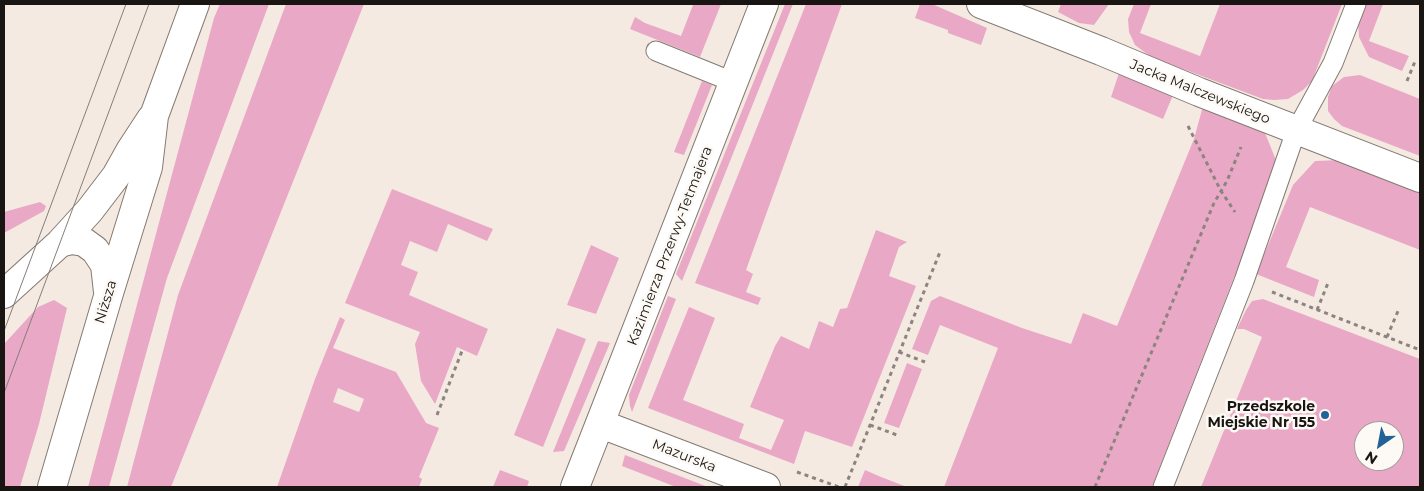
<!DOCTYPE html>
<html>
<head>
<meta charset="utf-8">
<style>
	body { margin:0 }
	#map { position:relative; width:1424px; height:491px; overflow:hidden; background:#f5eae2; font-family:Montserrat,sans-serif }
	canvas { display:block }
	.frame { position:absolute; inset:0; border:5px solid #191512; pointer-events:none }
	.north { position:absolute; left:1354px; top:421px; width:50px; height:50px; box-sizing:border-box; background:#fdf9f5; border:1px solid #a29e9a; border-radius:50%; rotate:213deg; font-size:14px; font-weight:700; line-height:20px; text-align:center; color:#191512 }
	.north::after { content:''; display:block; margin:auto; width:18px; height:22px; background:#226298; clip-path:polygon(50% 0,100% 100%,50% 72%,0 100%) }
</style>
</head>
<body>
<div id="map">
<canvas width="1424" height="491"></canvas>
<div class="frame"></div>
<div class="north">N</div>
</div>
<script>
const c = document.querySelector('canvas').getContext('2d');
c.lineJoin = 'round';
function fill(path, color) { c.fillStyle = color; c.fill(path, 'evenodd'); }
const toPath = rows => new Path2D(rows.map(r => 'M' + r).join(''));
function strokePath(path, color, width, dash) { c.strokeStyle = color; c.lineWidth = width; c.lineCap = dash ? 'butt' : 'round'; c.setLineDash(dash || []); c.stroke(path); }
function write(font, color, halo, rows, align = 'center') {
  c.font = font + ' Montserrat,sans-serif'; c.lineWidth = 5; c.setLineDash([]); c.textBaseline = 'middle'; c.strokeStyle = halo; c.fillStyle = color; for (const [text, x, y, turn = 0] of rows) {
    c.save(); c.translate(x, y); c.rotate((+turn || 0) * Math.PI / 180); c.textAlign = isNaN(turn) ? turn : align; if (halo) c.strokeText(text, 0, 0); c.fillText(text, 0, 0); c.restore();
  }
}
const green = toPath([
	[220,4,269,4,167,278,109,487,88,487,214,18],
	[286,4,364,4,171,487,127,487,178,295],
	[690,4,721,4,700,57,630,29,635,17,645,23,681,36,693,5],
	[785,4,793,4,682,281,676,274],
	[806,4,842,4,746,270,753,274,746,292,761,298,758,305,695,283],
	[920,4,932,4,987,28,981,45,948,33,948,30,915,18],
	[1061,4,1109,4,1094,25,1079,23,1058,12],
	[1134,4,1151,4,1140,33,1200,56,1220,4,1342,4,1312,81,1303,90,1288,99,1274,100,1263,99,1151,57,1135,45,1129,32,1128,19],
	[1364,4,1383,4,1369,41,1409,56,1402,71,1369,57,1359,37,1358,21],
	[1119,73,1173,95,1163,119,1111,97],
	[1360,75,1420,99,1420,156,1342,126,1334,119,1328,111,1328,97,1332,86,1344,77],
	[702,81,712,85,684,155,674,152],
	[1203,106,1265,133,1278,165,1152,487,944,487,998,348,940,325,928,355,912,349,931,301,940,296,1022,328,1071,344,1083,313,1117,326,1194,139],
	[1340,160,1420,191,1420,250,1310,207,1286,267,1319,280,1314,297,1256,274,1293,185,1315,161],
	[392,189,493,229,487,241,448,224,437,252,410,241,401,265,418,272,409,295,488,329,477,356,457,347,435,404,421,381,415,344,420,332,345,303],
	[40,202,46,206,44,211,4,233,4,212],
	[876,230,907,242,899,247,889,276,916,286,852,447,805,431,794,464,648,408,689,307,715,318,683,400,744,424,739,438,771,450,784,420,750,407,775,346,781,336,809,349,819,321,833,327,840,309,847,308],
	[591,245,619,258,596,314,567,305],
	[668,296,676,299,632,412,630,406,629,395],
	[1263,299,1420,359,1420,487,1201,487,1262,337,1244,329,1237,329,1246,310,1252,301],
	[1364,431,1394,431,1394,461,1364,461],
	[54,300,67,308,39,424,20,487,4,487,4,344,38,307],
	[340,317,345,320,333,348,396,372,426,423,439,428,419,477,422,479,419,487,277,487,315,379],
	[338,388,364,399,359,412,333,402],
	[557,328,586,339,543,447,514,435],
	[598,341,610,343,564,451,553,452],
	[907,363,922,369,899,428,884,423],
	[625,455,708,487,676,487,622,466],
	[500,470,529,481,527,487,493,487],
	[865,470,881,477,907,487,858,487]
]);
const path = toPath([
	[1407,81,1416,59],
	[1188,126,1221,191,1235,212],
	[1272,292,1420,350],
	[1317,310,1328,283],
	[1387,337,1398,311],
	[899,352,925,362],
	[437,415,462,351],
	[870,425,897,435],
	[797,472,839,487],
	[845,487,940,252],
	[1095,487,1214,203,1227,181,1241,147]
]);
const lane = toPath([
	[656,51,733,82],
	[1163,487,1244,281,1296,131,1333,63,1356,4]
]);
const street = toPath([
	[981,4,1101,51,1199,92,1420,178],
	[601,424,766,487],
	[575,487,764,4]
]);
const secondary = toPath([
	[60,243,71,240,84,242,95,250,105,265,108,292],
	[4,294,60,243,90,210,116,176,130,151,151,119],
	[52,487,109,293,148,167,154,116,195,4]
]);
const tram = toPath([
	[4,331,126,4],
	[4,393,149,4]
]);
const markers = [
	[1325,415,5,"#226298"]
];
const streetNames = [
	["Jacka Malczewskiego",1200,92,22],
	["Kazimierza Przerwy-Tetmajera",670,246,-69],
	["Niższa",106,302,-73],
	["Mazurska",684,456,21]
];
const poiNames = [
	["Przedszkole",1315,407],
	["Miejskie Nr 155",1315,423]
];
fill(green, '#e9a8c5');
strokePath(lane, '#847a72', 21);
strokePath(street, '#847a72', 30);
strokePath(secondary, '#847a72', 30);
strokePath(path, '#8c847f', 3, [4, 4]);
strokePath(lane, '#fff', 19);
strokePath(street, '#fff', 28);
strokePath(secondary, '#fff', 28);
strokePath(tram, '#867e79', 1);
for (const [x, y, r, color] of markers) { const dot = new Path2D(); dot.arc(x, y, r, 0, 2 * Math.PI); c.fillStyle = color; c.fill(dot); strokePath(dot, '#fdf9f5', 2); }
write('14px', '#191512', '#fdf9f5', streetNames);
write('bold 14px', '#191512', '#fdf9f5', poiNames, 'right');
</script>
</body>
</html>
